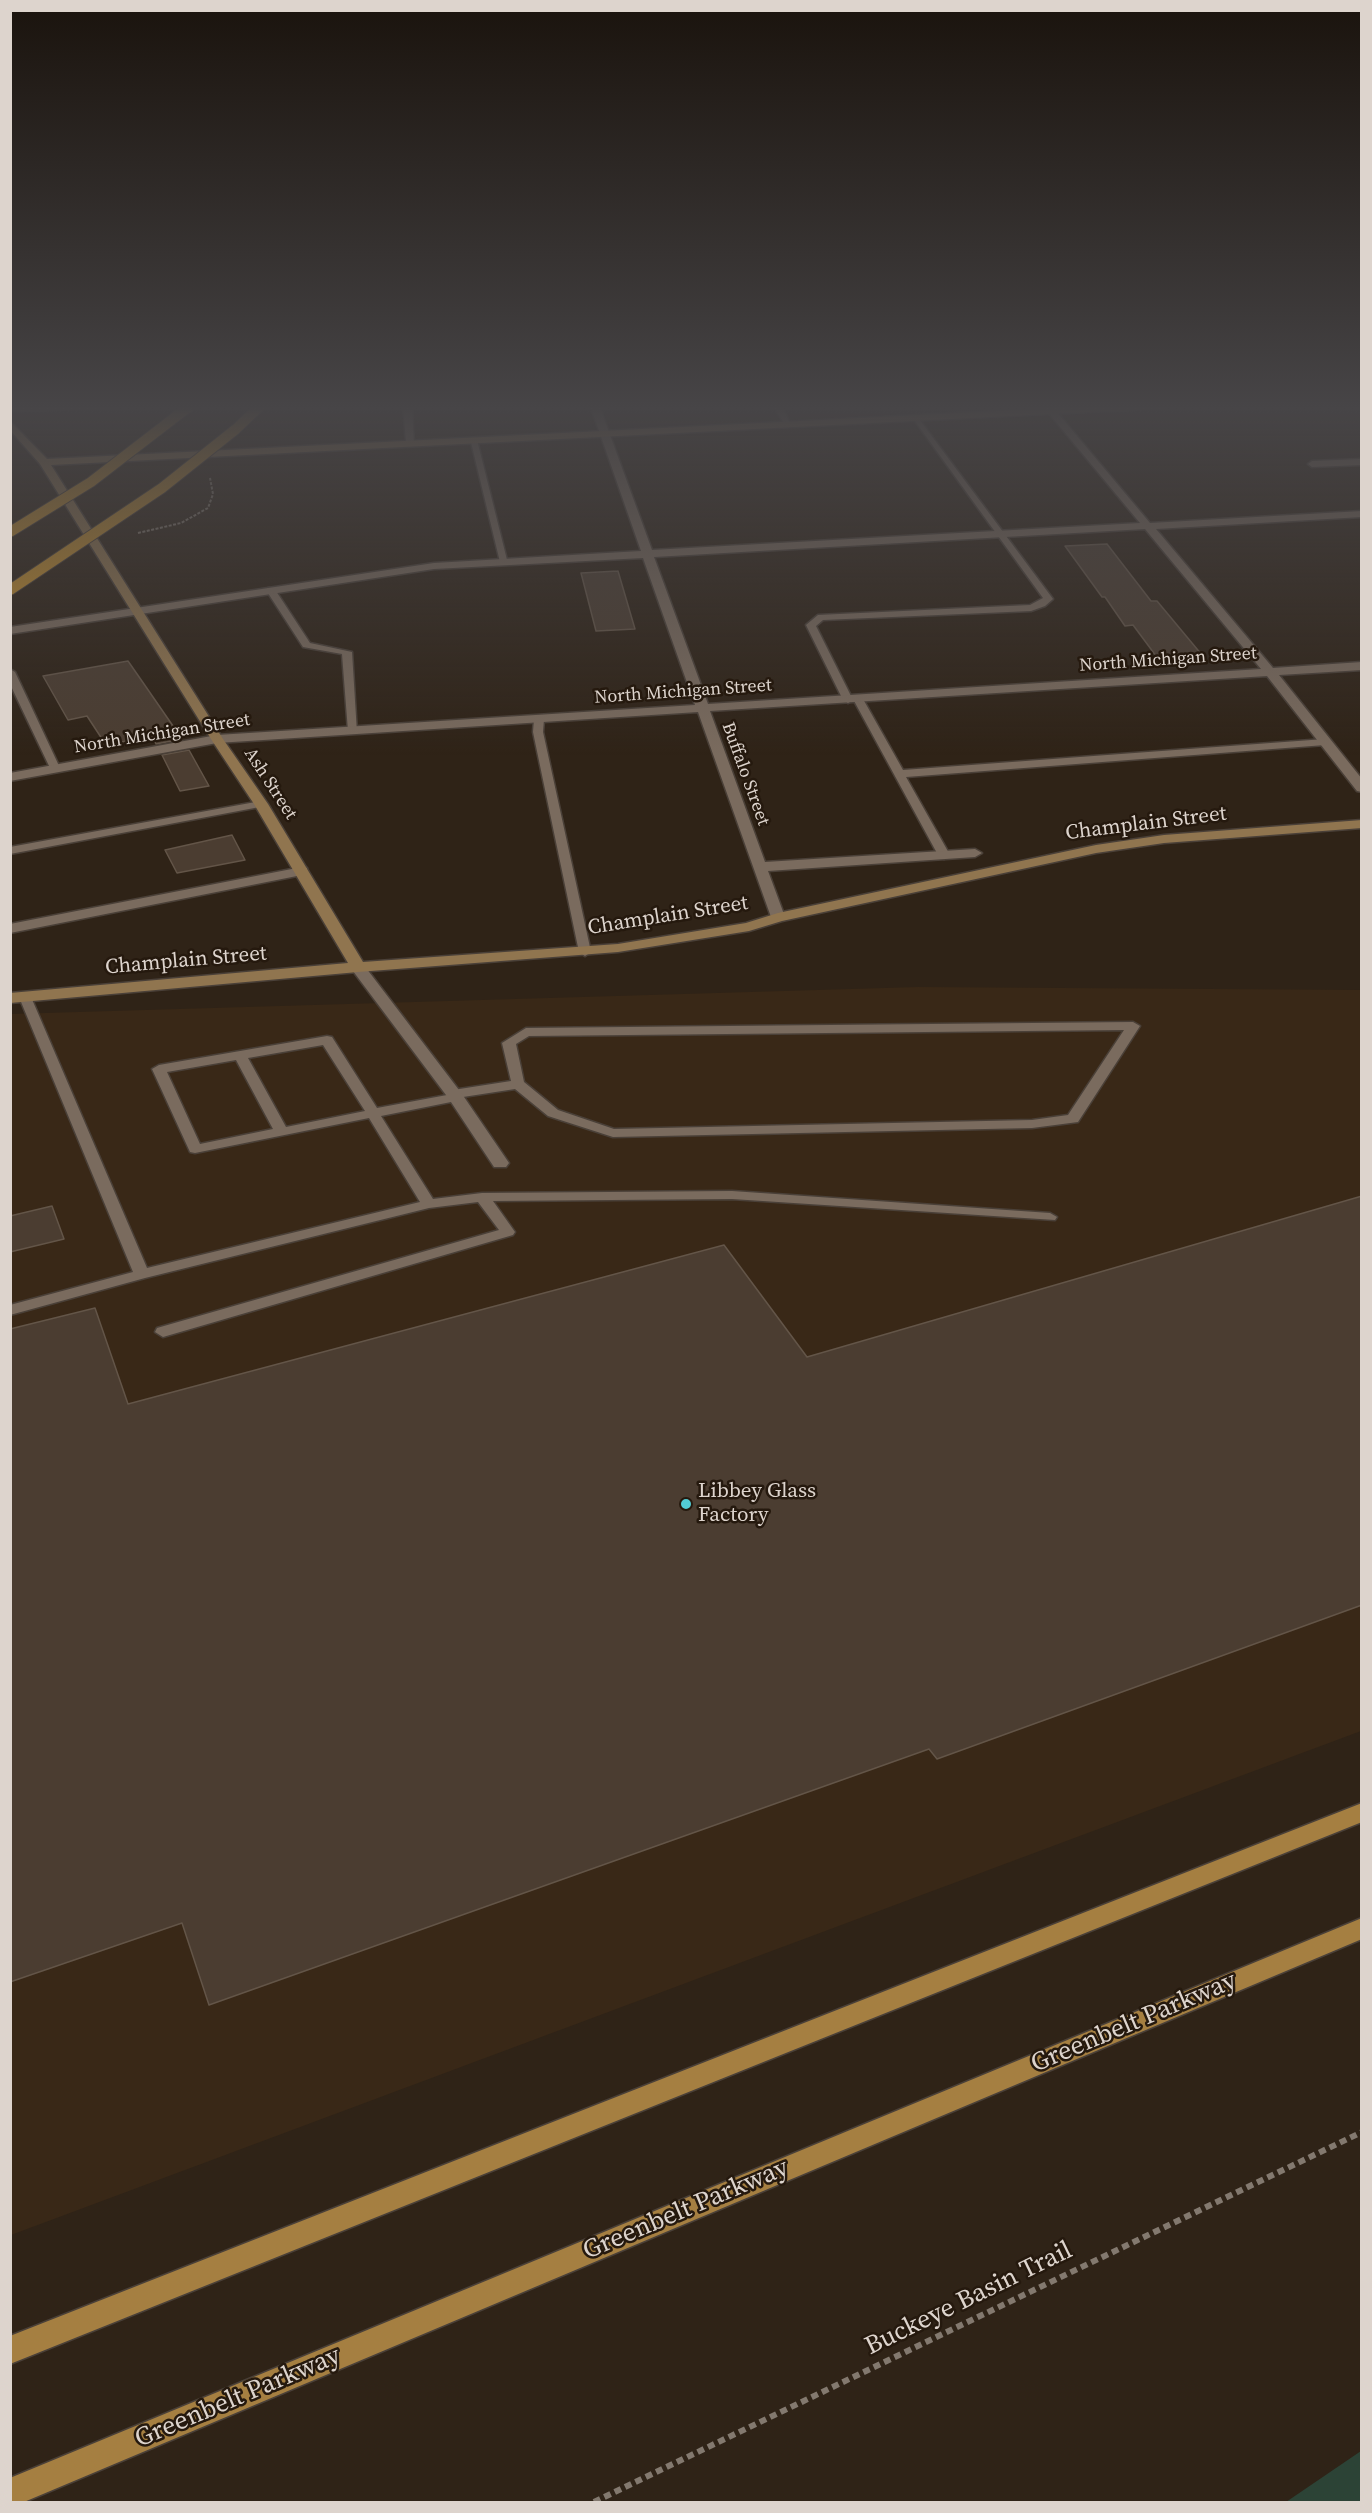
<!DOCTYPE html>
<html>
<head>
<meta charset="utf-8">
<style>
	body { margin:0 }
	#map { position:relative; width:1372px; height:2513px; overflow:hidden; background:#2f2317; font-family:"Source Serif 4",serif }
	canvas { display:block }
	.frame { position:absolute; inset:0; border:12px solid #ddd4cd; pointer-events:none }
</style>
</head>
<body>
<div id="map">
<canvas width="1372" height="2513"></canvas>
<div class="frame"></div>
</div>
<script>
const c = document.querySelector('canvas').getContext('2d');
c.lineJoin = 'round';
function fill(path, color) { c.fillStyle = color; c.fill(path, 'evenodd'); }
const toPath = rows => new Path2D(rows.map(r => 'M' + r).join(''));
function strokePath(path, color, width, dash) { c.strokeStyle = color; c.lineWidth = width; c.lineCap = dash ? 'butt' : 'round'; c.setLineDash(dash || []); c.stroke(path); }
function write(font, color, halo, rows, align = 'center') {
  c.font = font + ' "Source Serif 4",serif'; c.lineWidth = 5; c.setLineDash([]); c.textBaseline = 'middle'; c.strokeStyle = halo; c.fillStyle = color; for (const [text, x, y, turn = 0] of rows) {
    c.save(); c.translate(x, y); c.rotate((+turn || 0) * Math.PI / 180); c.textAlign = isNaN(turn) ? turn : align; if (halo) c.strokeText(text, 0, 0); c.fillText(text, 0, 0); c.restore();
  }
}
const built = toPath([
	[918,987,1361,990,1361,1731,11,2235,11,1014]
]);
const green = toPath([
	[1361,2451,1361,2502,1286,2502]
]);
const building = toPath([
	[1107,544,1151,601,1157,601,1207,661,1162,664,1133,625,1125,626,1105,597,1102,597,1065,546,1107,544],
	[618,571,635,629,596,631,581,573,618,571],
	[128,661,144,684,182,739,156,744,152,736,106,745,87,716,68,720,43,676,128,661],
	[189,750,209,786,180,791,162,755,189,750],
	[232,835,245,860,177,873,165,850,232,835],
	[1362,1196,1362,1605,937,1759,929,1749,209,2005,182,1923,10,1982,10,1329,95,1308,128,1404,724,1245,807,1357,1362,1196],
	[52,1206,64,1239,10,1252,10,1216,52,1206]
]);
const pathFar1 = toPath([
	[138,533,181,523,208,508,213,494,210,478]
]);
const path = toPath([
	[594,2502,1362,2132]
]);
const lane = toPath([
	[773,405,781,405,791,425,785,425,773,405],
	[916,415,1053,599,1045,606,1031,611,823,620,816,626,853,700,848,703,843,700,806,625,818,615,1030,605,1043,598,912,417,916,415],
	[470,438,477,440,508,564,500,562,470,438],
	[1362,459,1362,465,1312,467,1308,464,1312,461,1362,459],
	[268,588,274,588,310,643,352,652,357,733,348,731,342,654,303,647,266,590,268,588],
	[10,669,15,672,60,768,59,770,50,768,10,684,10,669],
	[854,697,863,699,903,770,1325,739,1330,742,1325,745,906,777,950,855,944,859,938,855,853,699,854,697],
	[539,716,544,719,543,732,591,952,585,956,579,952,533,732,534,719,539,716],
	[261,801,265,802,265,806,10,854,10,847,261,801],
	[25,993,31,997,147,1268,420,1202,369,1118,195,1153,190,1152,152,1069,159,1065,327,1036,332,1037,377,1108,447,1095,448,1091,453,1090,511,1081,502,1043,526,1028,1133,1022,1140,1026,1078,1122,1032,1128,613,1137,548,1116,515,1089,463,1097,456,1101,381,1116,433,1199,482,1193,732,1191,1050,1213,1057,1217,1055,1220,732,1199,493,1201,515,1232,513,1235,163,1337,155,1332,157,1328,499,1230,478,1202,429,1208,145,1278,10,1315,10,1305,133,1272,19,997,25,993],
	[1124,1030,1068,1115,1032,1120,614,1129,558,1110,524,1082,516,1044,529,1036,1124,1030],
	[323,1045,365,1111,286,1127,248,1058,323,1045],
	[236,1060,273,1129,200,1144,167,1072,236,1060]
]);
const street = toPath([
	[10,405,120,405,115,408,10,411,10,405],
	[403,405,412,405,414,445,406,443,403,405],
	[590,405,599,405,652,550,1140,523,1042,405,1051,405,1150,523,1362,511,1362,517,1156,529,1273,668,1362,662,1362,670,1279,675,1362,779,1362,792,1357,791,1267,676,710,711,765,862,975,849,982,853,975,857,768,871,785,917,778,921,771,917,698,712,217,743,10,781,10,773,217,735,695,705,643,558,434,569,10,634,10,627,434,563,641,551,590,405],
	[1145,529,1261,669,708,704,654,557,1145,529],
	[302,867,307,868,307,874,10,933,10,924,302,867],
	[358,962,363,964,462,1094,509,1163,506,1167,494,1167,449,1099,350,967,358,962]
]);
const secondary = toPath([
	[1118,405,1171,405,1166,408,51,465,223,739,268,804,363,962,618,944,746,923,778,913,1096,845,1164,835,1362,820,1362,828,1164,843,1096,853,782,921,749,931,618,952,358,972,10,1003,10,993,348,963,254,804,211,739,40,464,10,430,10,421,47,459,1118,405]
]);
const primary = toPath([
	[1362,1803,1362,1822,10,2364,10,2336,1362,1803],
	[1362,1918,1362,1939,24,2502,10,2502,10,2478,1362,1918]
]);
const highwayBridge = toPath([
	[10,532,91,482,191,405],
	[10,590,162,488,236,429,261,405]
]);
const markers = [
	[686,1504,6,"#52ccd5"]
];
const farStreetnames = [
	["North Michigan Street",1168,660,-4],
	["North Michigan Street",683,692,-4],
	["North Michigan Street",162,734,-9],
	["Buffalo Street",745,774,70],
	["Ash Street",270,784,57]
];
const streetNames = [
	["Champlain Street",1146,824,-7],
	["Champlain Street",668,916,-9],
	["Champlain Street",186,961,-5]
];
const poiNames = [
	["Libbey Glass",698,1492],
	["Factory",698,1516]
];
const nearStreetnames = [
	["Greenbelt Parkway",1134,2023,-23],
	["Greenbelt Parkway",686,2210,-23],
	["Buckeye Basin Trail",969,2299,-26],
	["Greenbelt Parkway",238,2398,-23]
];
fill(built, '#392817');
fill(green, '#2c4336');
fill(building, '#4b3d31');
strokePath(building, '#635548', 1.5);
strokePath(lane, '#4a4038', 3);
strokePath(street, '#4a4038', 3);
strokePath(secondary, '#4a4038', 3);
strokePath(primary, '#4a4038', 3);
strokePath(pathFar1, '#83796f', 2, [3, 1.5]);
strokePath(path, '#83796f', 6, [7, 4.5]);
fill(lane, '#7a6b5e');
fill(street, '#7a6b5e');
fill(secondary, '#90754f');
fill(primary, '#a57f41');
strokePath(highwayBridge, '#4a4038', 12, []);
strokePath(highwayBridge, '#c28d2d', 10);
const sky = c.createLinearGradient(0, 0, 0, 756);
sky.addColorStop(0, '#1a130d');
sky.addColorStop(0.54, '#474547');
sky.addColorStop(1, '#47454700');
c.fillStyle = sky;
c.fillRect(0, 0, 1372, 756);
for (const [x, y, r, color] of markers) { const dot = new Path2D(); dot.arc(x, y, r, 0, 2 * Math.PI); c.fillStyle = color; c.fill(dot); strokePath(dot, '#25190e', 2); }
write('18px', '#ddd4cd', '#25190e', farStreetnames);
write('21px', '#ddd4cd', '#25190e', streetNames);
write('21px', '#ddd4cd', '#25190e', poiNames, 'left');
write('26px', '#ddd4cd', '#25190e', nearStreetnames);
</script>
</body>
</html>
